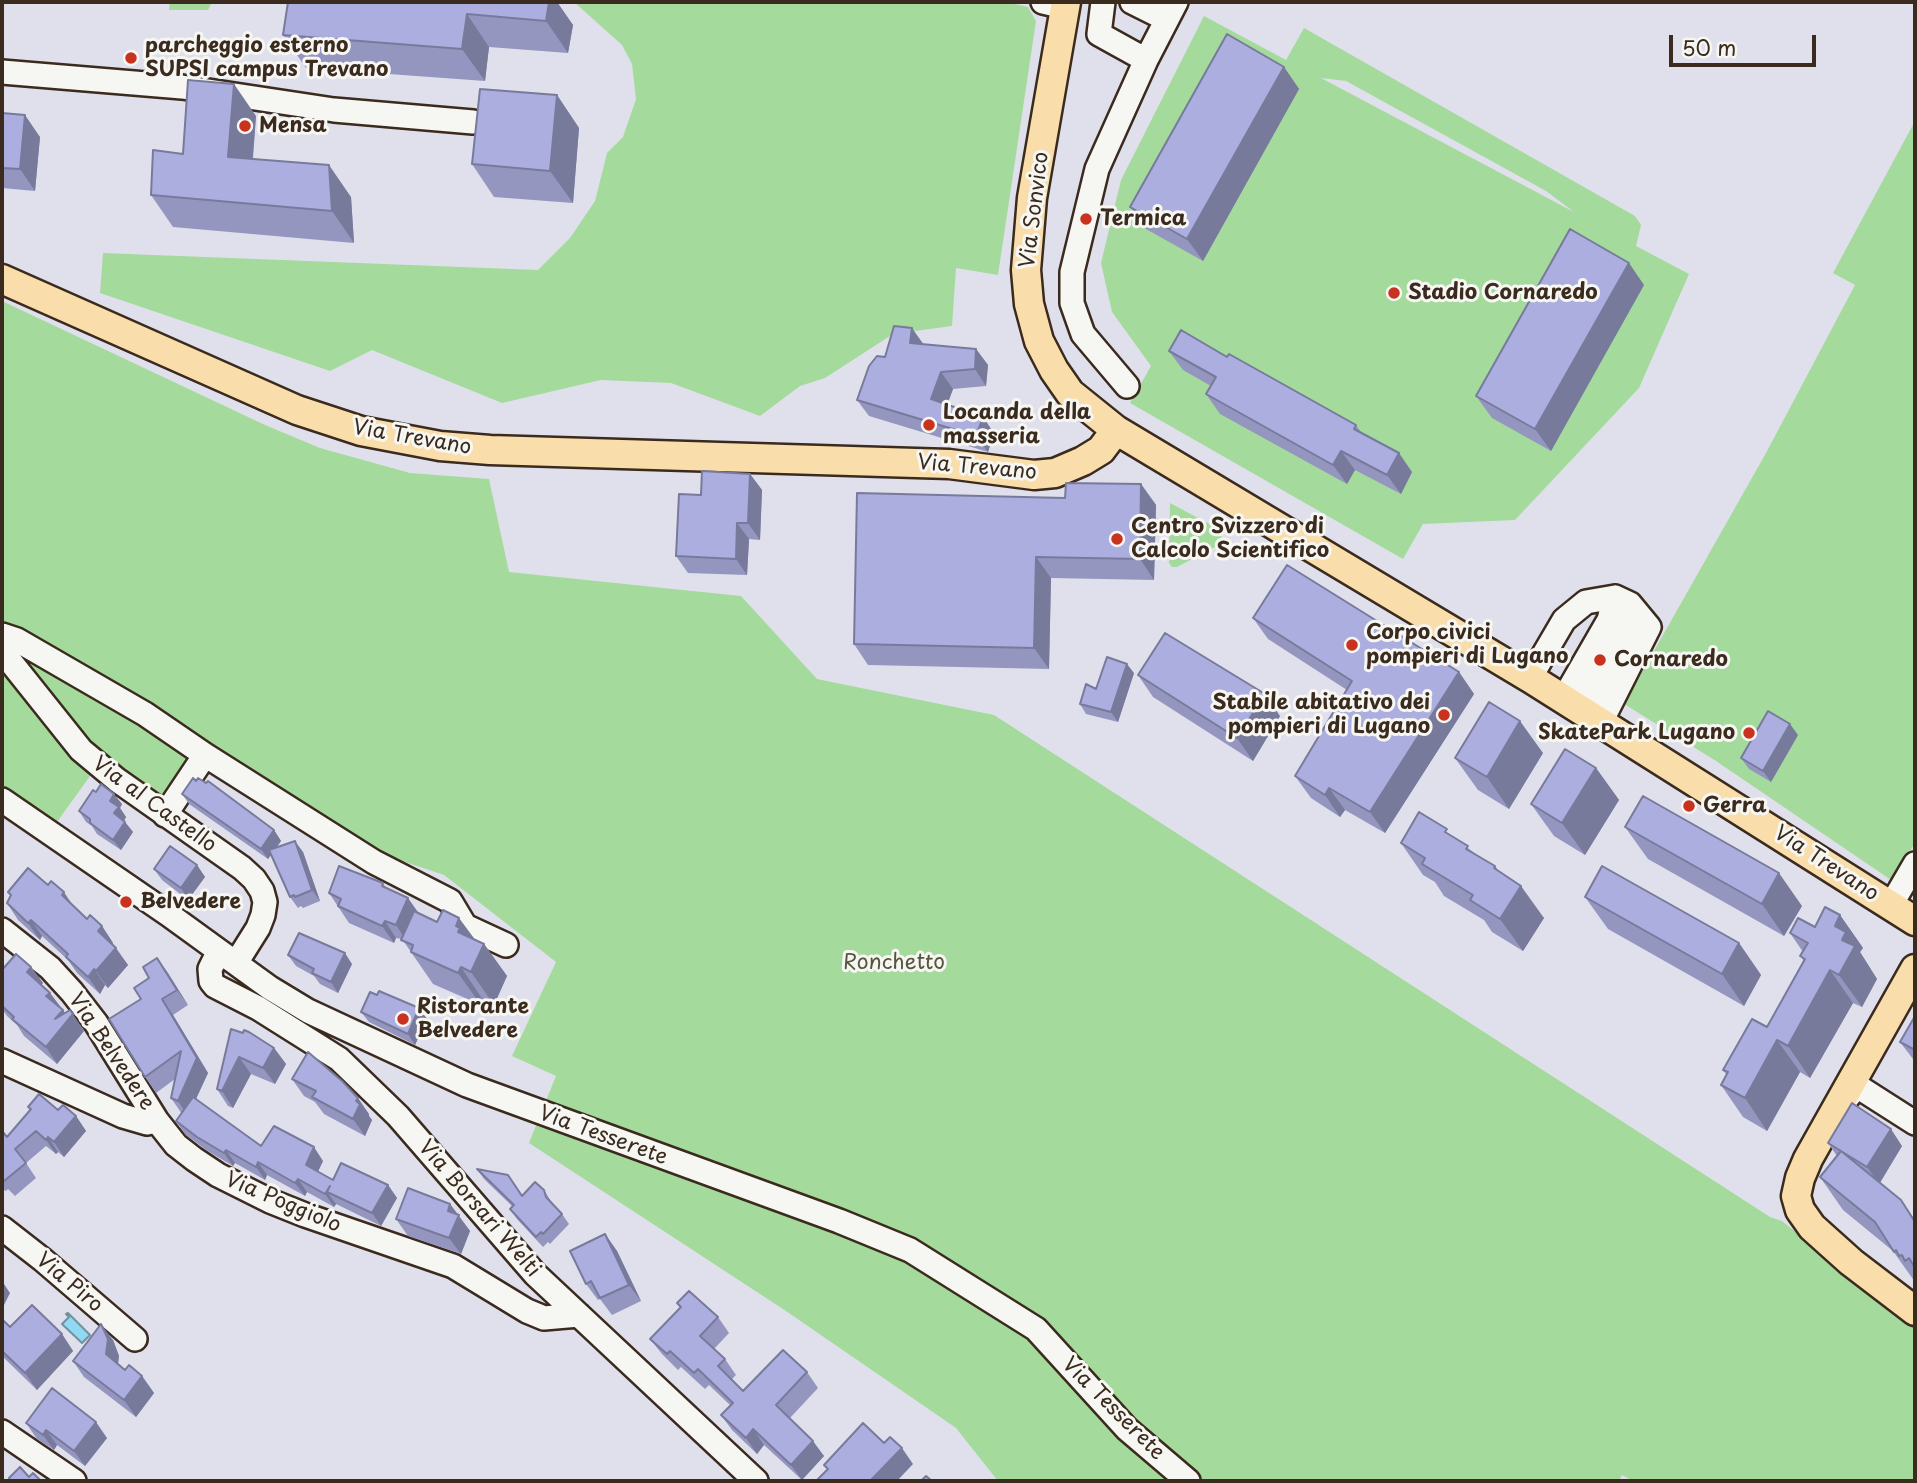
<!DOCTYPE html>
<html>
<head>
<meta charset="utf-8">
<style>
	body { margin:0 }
	#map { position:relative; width:1917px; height:1483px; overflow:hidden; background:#e0e0ec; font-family:"Playpen Sans",sans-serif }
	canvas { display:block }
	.frame { position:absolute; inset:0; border:4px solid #3b2a1e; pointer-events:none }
	.scale { position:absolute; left:1669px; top:35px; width:147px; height:32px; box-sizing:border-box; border:4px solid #3b2a1e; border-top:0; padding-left:9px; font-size:21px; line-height:24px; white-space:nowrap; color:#3b2a1e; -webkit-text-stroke:5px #f6f6f2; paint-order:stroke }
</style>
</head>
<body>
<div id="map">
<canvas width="1917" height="1483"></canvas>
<div class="frame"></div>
<div class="scale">50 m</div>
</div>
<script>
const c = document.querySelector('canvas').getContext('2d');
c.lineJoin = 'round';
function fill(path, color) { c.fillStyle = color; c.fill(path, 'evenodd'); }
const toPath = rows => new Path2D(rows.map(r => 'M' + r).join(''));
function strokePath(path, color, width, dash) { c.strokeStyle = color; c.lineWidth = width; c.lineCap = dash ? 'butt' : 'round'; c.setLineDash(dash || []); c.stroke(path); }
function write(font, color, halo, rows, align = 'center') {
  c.font = font + ' "Playpen Sans",sans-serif'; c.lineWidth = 6; c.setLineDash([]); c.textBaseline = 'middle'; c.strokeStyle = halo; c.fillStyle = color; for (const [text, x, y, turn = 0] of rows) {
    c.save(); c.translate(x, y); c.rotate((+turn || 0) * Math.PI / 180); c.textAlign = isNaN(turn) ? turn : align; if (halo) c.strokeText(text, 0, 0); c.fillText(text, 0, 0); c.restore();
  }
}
const green = toPath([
	[170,2,212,2,208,10,169,10],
	[574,2,1007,2,1028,7,1036,21,998,275,956,268,952,326,893,334,825,378,800,386,760,416,671,383,601,380,502,403,372,350,330,371,100,293,103,253,538,270,570,238,595,201,607,153,623,137,636,99,632,64,622,45],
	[1204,16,1286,60,1304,28,1635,216,1641,225,1636,246,1689,274,1639,388,1515,520,1423,524,1403,559,1130,403,1151,366,1112,312,1101,263,1121,180],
	[1321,78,1346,81,1546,191,1574,212],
	[1915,121,1915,842,1894,882,1716,761,1624,704,1766,453,1855,285,1833,273],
	[2,301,265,425,320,448,410,473,489,479,509,572,741,596,817,679,994,715,1770,1217,1782,1221,1915,1328,1915,1481,1633,1481,1622,1475,1619,1481,998,1481,956,1428,786,1311,529,1143,556,1076,512,1056,556,962,444,875,342,841,205,756,165,815,98,765,49,833,2,800],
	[1170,503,1217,528,1222,538,1219,545,1177,567,1172,567,1169,563]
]);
const water = toPath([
	[68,1313,90,1335,82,1343,62,1324,69,1317,66,1314,68,1313]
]);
const minor = toPath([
	[1043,2,1065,7],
	[1103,2,1099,34,1146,60],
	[1132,2,1166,19],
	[2,72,182,87,334,110,473,122],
	[1127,386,1083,334,1072,303,1072,272,1097,169,1146,60,1176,2],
	[2,635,17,640,145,714,205,755],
	[2,651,81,750,117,780,242,868,254,879,262,891,265,902,263,915,258,928,236,963],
	[1530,678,1564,620,1586,602,1615,597,1630,604,1649,627,1601,722],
	[1564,698,1609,620,1615,597],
	[1582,710,1626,626,1630,604],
	[2,800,168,914,270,988,308,1011,467,1085,839,1221,910,1250,1036,1329,1127,1429,1188,1481],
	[165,815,205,755,374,862,450,901,465,926,506,945],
	[1891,905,1915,864],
	[2,930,50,968,72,992,96,1023,157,1121],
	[219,951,210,969,211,981,215,986,258,1008,339,1059,398,1116,535,1274,756,1481],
	[2,1061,123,1116,147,1123,157,1121,176,1145,194,1159,218,1175,270,1201,305,1215,453,1266,527,1311,544,1318,579,1315],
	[1843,1103,1857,1086,1915,1123],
	[2,1228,43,1260,135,1339],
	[2,1432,74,1481]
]);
const major = toPath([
	[1066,2,1032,198,1026,270,1029,304,1039,341,1054,370,1070,393,1116,430,1530,678,1915,921],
	[2,279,297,410,361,431,440,446,490,450,949,464,1034,475,1055,473,1083,461,1101,450,1116,430],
	[1915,969,1808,1159,1800,1178,1796,1196,1800,1210,1812,1227,1851,1262,1915,1311]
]);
const wall = toPath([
	[288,2,557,2,573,25,568,53,489,47,485,81,306,68,283,35],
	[1284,67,1299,89,1203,261,1146,229,1130,207],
	[557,95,579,128,573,203,494,197,472,164],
	[2,113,40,137,35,191,2,188],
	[256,116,253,159,351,197,354,243,173,227,151,195,183,154],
	[1644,285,1551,451,1492,418,1476,396],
	[923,344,976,349,988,365,986,386,953,389,947,405,994,433,988,452,869,416,857,400,885,357],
	[1169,351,1227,357,1356,425,1361,432,1412,472,1401,494,1355,470,1347,484,1220,414,1206,394,1211,386,1183,370],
	[750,474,762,490,760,540,749,539,747,575,688,573,676,556,701,495],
	[1141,484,1156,505,1154,580,1051,578,1049,669,868,665,854,644,1065,498],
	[1253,618,1459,672,1474,694,1385,833,1345,810,1340,817,1311,798,1295,776,1347,690,1268,639],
	[1134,673,1118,722,1086,714,1080,704,1096,689],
	[1138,675,1280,716,1253,761,1153,697],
	[1798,735,1771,782,1749,769,1741,758],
	[1543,753,1509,809,1478,790,1455,758],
	[1596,768,1619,800,1585,855,1554,836,1531,804],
	[96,792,122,804,120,808,126,817,124,821,133,832,121,850,97,834,92,826,86,822,79,811],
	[182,794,274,830,281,841,277,847,303,852,320,901,303,908,301,906,298,908,290,897,271,855,268,859,189,804],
	[1625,827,1802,906,1784,936,1648,859],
	[1451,835,1499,872,1544,918,1523,951,1492,932,1484,920,1444,896,1435,882,1423,875,1401,843],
	[197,865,205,877,188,900,162,880,154,869],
	[383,883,386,888,419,913,484,944,507,976,494,1005,483,1000,481,1005,433,984,402,939,396,938,394,943,349,923,329,893],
	[8,892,73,906,87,919,102,926,113,943,112,944,128,965,108,988,105,985,100,994,77,973,68,960,42,936,40,940,18,920,7,903,11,896],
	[1585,897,1739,943,1761,975,1744,1006,1608,929],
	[1840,915,1863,948,1860,952,1877,979,1862,1007,1853,1003,1810,1078,1800,1072,1767,1131,1743,1117,1721,1085,1726,1074,1723,1070,1767,1027,1804,961,1800,956,1803,952,1790,933,1815,927],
	[288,955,352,964,338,993,320,984,314,976,296,966],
	[157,958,188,1005,173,1015,208,1073,196,1099,261,1146,323,1161,318,1171,333,1180,388,1185,397,1198,381,1226,336,1204,334,1207,307,1192,305,1196,267,1175,265,1180,235,1163,233,1166,206,1150,185,1134,176,1121,182,1114,171,1098,175,1079,156,1093,145,1077,141,999],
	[31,967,43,983,41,985,50,993,65,1013,84,1031,57,1064,24,1036,17,1025,7,1016,2,1009,2,970],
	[419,1008,427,1019,415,1045,369,1022,361,1012],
	[1915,1016,1915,1061,1913,1059,1900,1042],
	[231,1029,274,1048,286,1064,275,1084,251,1074,233,1108,228,1106,217,1089],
	[292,1079,369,1114,369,1116,372,1120,365,1136,324,1114,315,1102,304,1096],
	[28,1107,58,1110,76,1116,86,1131,64,1157,58,1152,56,1154,46,1146,26,1163,36,1178,15,1196,8,1189,6,1191,2,1189,2,1131,7,1137,31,1110],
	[1828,1143,1902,1146,1880,1183,1901,1200,1915,1220,1915,1282,1893,1251,1843,1210,1820,1177,1837,1156],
	[477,1169,522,1196,544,1190,552,1203,562,1214,569,1224,550,1244,548,1242,543,1247,517,1219,510,1209,512,1206,484,1179],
	[450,1204,470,1231,461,1254,408,1236,396,1219],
	[605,1234,617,1251,641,1301,612,1315,600,1299,598,1300,586,1284],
	[677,1303,718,1317,729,1333,714,1349,725,1359,736,1375,731,1380,743,1391,807,1372,818,1388,790,1418,824,1456,802,1480,764,1445,757,1454,732,1430,721,1415,730,1405,709,1385,705,1389,681,1367,678,1370,662,1354,650,1339,680,1308],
	[2,1324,10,1327,62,1334,73,1351,37,1390,2,1356],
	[113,1340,119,1356,118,1364,125,1370,142,1376,154,1393,136,1417,84,1377,73,1361],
	[26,1423,107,1438,85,1466,57,1445,54,1450,37,1439]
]);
const shadedWall = toPath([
	[549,2,557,2,573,25,568,53,546,21],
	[467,14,489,47,485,81,462,49],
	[1284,67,1299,89,1203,261,1187,239],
	[234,84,256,116,250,190,228,157],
	[557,95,579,128,573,203,550,171],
	[25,115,40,137,35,191,20,169],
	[329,165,351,197,354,243,332,211],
	[1629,263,1644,285,1551,451,1535,429],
	[912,328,924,345,910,343],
	[976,349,988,365,986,386,975,369],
	[941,372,953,389,943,416,931,399],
	[983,417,994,433,988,452,976,436],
	[1341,451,1355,470,1347,484,1333,465],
	[1399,453,1412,472,1401,494,1387,475],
	[750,474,762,490,760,540,748,523],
	[1141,484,1156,505,1154,580,1140,559],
	[737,523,749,539,747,575,736,559],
	[1036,557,1051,578,1049,669,1034,648],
	[1127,664,1134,673,1118,722,1111,712],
	[1459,672,1474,694,1385,833,1370,812],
	[1265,694,1280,716,1253,761,1237,738],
	[1520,721,1543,753,1509,809,1487,777],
	[1790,724,1798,735,1771,782,1763,771],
	[1596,768,1619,800,1585,855,1562,823],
	[1329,788,1345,810,1340,817,1325,795],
	[114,794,122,804,120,808,126,817,122,824,114,813,110,801],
	[125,822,133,832,121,850,113,840],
	[274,830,281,841,268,859,261,849],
	[295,841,303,852,320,901,312,890],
	[197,865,205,877,188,900,181,888],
	[1495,866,1515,895,1521,886,1544,918,1523,951,1500,919,1494,868],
	[1779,873,1802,906,1784,936,1762,904],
	[64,892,75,909,62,895],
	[408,898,420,915,407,942,396,925],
	[1840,915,1863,948,1860,952,1877,979,1862,1007,1839,975,1835,926],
	[459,918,482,949,484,944,507,976,494,1005,471,972,456,926],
	[31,920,42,936,40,940,28,923],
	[385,921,396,938,394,943,382,926],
	[102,926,113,943,110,947,98,931],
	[1739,943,1761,975,1744,1006,1722,974],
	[116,948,128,965,108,988,96,971],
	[345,953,352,964,338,993,331,982],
	[157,958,168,973,188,1005,177,990],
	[31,967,43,983,38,988,27,972],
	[461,967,483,1000,481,1005,458,973],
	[94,969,105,985,100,994,88,977],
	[1830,970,1853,1003,1810,1078,1788,1046],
	[50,993,62,1009,46,996],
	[162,999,173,1015,208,1073,188,1116,178,1101,197,1058],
	[419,1008,427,1019,415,1045,408,1034],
	[63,1010,69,1019,73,1014,84,1031,57,1064,46,1047,55,1019],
	[1777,1040,1800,1072,1767,1131,1745,1098],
	[274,1048,286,1064,275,1084,263,1068],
	[239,1057,251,1074,233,1108,222,1091],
	[358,1098,369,1114,369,1116,372,1120,365,1136,353,1119,356,1101],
	[76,1116,86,1131,64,1157,54,1142],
	[1891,1129,1902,1146,1879,1184,1867,1167],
	[48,1137,58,1152,56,1154,46,1140],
	[314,1147,323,1161,315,1178,306,1165],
	[226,1150,235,1163,233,1166,224,1153],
	[258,1162,267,1175,265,1180,256,1167],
	[298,1179,307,1192,305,1196,295,1183],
	[388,1185,397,1198,381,1226,372,1213],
	[327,1192,336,1204,334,1207,325,1194],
	[450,1204,470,1231,461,1254,449,1238,448,1211],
	[605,1234,617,1251,641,1301,629,1285],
	[2,1281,10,1293,2,1309],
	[101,1324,113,1340,119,1356,117,1371,106,1354],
	[62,1334,73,1351,37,1390,25,1373],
	[142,1376,154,1393,136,1417,124,1400],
	[96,1422,107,1438,85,1466,74,1451],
	[753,1429,764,1445,757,1454,746,1438],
	[46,1430,57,1445,54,1450,43,1435],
	[813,1441,824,1456,802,1480,791,1465],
	[902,1448,913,1464,897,1481,870,1481]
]);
const building = toPath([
	[288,2,549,2,546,21,467,14,462,49,283,35,288,2],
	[1227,34,1284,67,1187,239,1130,207,1227,34],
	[188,80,234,84,228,157,329,165,332,211,151,195,153,150,183,154,188,80],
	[480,89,557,95,550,171,472,164,480,89],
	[2,113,25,115,20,169,2,168,2,113],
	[1570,229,1629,263,1535,429,1476,396,1570,229],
	[894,326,912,328,910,343,976,349,975,369,941,372,931,399,983,417,976,436,857,400,869,366,877,356,885,357,894,326],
	[1181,330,1227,357,1229,354,1356,425,1354,429,1399,453,1387,475,1341,451,1333,465,1206,394,1216,377,1169,351,1181,330],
	[702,471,750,474,748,523,737,523,736,559,676,556,679,494,701,495,702,471],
	[1066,483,1141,484,1140,559,1036,557,1034,648,854,644,857,493,1065,498,1066,483],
	[1287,565,1459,672,1370,812,1329,788,1325,795,1295,776,1352,681,1253,618,1287,565],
	[1165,633,1265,694,1237,738,1138,675,1165,633],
	[1107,657,1127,664,1111,712,1080,704,1086,684,1096,689,1107,657],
	[1489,702,1520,721,1487,777,1455,758,1489,702],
	[1768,711,1790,724,1763,771,1741,758,1768,711],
	[1565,749,1596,768,1562,823,1531,804,1565,749],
	[193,778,196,781,198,778,206,783,208,781,274,830,261,849,182,794,193,778],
	[101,784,114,794,110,801,119,807,114,813,125,822,113,840,90,823,90,819,79,811,93,790,96,792,101,784],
	[1643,796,1779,873,1762,904,1625,827,1643,796],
	[1419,812,1447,829,1445,832,1468,846,1466,849,1495,866,1494,868,1521,886,1500,919,1470,900,1473,895,1422,864,1425,858,1401,843,1419,812],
	[295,841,312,890,295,897,294,895,290,897,269,850,295,841],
	[170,846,197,865,181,888,154,869,170,846],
	[339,866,383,883,382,886,408,898,396,925,385,921,382,926,338,906,341,899,329,893,339,866],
	[1602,866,1739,943,1722,974,1585,897,1602,866],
	[28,868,48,885,51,881,64,892,62,895,87,919,90,915,102,926,98,931,116,948,96,971,94,969,88,977,66,957,68,954,31,920,28,923,7,903,11,895,8,892,28,868],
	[1825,907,1840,915,1835,926,1846,932,1842,940,1855,946,1839,975,1830,970,1788,1046,1777,1040,1745,1098,1721,1085,1728,1072,1723,1070,1752,1019,1767,1027,1805,959,1800,956,1808,943,1790,933,1798,918,1815,927,1825,907],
	[443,910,459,918,456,926,460,928,458,932,484,944,471,972,461,967,458,973,411,952,413,945,401,940,414,911,437,922,443,910],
	[299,933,345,953,331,982,312,973,314,969,288,955,299,933],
	[16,954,31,967,27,972,50,993,46,996,63,1010,55,1019,70,1010,73,1014,46,1047,12,1019,14,1017,2,1006,2,970,16,954],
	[157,958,177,990,162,999,197,1058,178,1101,171,1098,181,1051,145,1077,109,1019,141,999,134,988,149,978,143,967,157,958],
	[379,991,419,1008,408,1034,361,1012,370,992,377,995,379,991],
	[1915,1016,1915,1050,1900,1042,1915,1016],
	[231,1029,243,1033,244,1030,249,1032,274,1048,263,1068,239,1057,222,1091,217,1089,231,1029],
	[308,1052,342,1081,358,1098,356,1101,360,1104,353,1119,312,1097,316,1091,292,1079,308,1052],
	[39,1094,58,1110,63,1105,76,1116,54,1142,48,1137,46,1140,36,1131,15,1149,26,1163,4,1181,2,1179,2,1131,7,1137,31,1109,28,1107,39,1094],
	[193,1097,261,1146,274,1126,314,1147,306,1165,333,1180,341,1163,388,1185,372,1213,327,1192,330,1186,325,1194,298,1179,295,1183,258,1162,256,1167,226,1150,224,1153,197,1137,176,1121,193,1097],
	[1852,1103,1891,1129,1867,1167,1828,1143,1852,1103],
	[1841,1151,1901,1200,1915,1222,1915,1268,1909,1258,1905,1261,1902,1255,1899,1256,1896,1250,1894,1252,1875,1222,1820,1177,1841,1151],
	[477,1169,508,1175,522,1196,535,1182,544,1190,546,1197,562,1214,543,1234,541,1232,536,1237,510,1209,514,1205,477,1169],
	[408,1188,450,1204,448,1211,459,1215,449,1238,396,1219,408,1188],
	[605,1234,629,1285,600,1298,591,1281,586,1284,570,1251,605,1234],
	[689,1291,718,1317,700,1336,725,1359,718,1366,743,1391,783,1350,807,1372,776,1405,813,1441,791,1465,753,1429,746,1438,721,1415,733,1403,698,1369,694,1373,670,1351,667,1354,650,1339,681,1307,677,1303,689,1291],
	[32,1305,62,1334,25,1373,2,1351,2,1324,4,1321,10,1327,32,1305],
	[101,1324,108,1339,106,1354,125,1370,129,1365,142,1376,124,1400,73,1361,101,1324],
	[52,1388,96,1422,74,1451,46,1430,43,1435,26,1423,52,1388],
	[863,1423,884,1443,890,1437,902,1448,870,1481,816,1481,828,1469,824,1465,863,1423],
	[20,1467,29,1477,33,1473,41,1481,11,1481,9,1478,20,1467],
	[926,1476,932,1481,921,1481,926,1476]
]);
const markers = [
	[131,58,7,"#c8321e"],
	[245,126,7,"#c8321e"],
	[1086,219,7,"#c8321e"],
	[1394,293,7,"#c8321e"],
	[929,425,7,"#c8321e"],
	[1117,539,7,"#c8321e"],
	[1352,645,7,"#c8321e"],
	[1600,660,7,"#c8321e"],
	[1444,715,7,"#c8321e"],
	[1749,733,7,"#c8321e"],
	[1689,806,7,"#c8321e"],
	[126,902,7,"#c8321e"],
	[403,1019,7,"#c8321e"]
];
const poiNames = [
	["parcheggio esterno",145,46],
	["SUPSI campus Trevano",145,70],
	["Mensa",259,126],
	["Termica",1100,219],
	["Stadio Cornaredo",1408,293],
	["Locanda della",943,413],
	["masseria",943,437],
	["Centro Svizzero di",1131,527],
	["Calcolo Scientifico",1131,551],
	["Corpo civici",1366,633],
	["pompieri di Lugano",1366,657],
	["Cornaredo",1614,660],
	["Stabile abitativo dei",1430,703,"right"],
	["pompieri di Lugano",1430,727,"right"],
	["SkatePark Lugano",1735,733,"right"],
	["Gerra",1703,806],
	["Belvedere",140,902],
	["Ristorante",417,1007],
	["Belvedere",417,1031]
];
const streetNames = [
	["Via Sonvico",1035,210,-83],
	["Via Trevano",412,438,10],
	["Via Trevano",977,468,5],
	["Via al Castello",154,805,36],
	["Via Trevano",1826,864,33],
	["Via Belvedere",111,1052,56],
	["Via Tesserete",603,1136,20],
	["Via Poggiolo",283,1203,23],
	["Via Borsari Welti",479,1209,49],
	["Via Piro",69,1283,40],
	["Via Tesserete",1113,1409,45]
];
const parkNames = [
	["Ronchetto",894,963]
];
fill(green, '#a5da9d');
fill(water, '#91d9f2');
strokePath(water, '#6f939d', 2);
strokePath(minor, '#3b2a1e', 28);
strokePath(major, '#3b2a1e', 33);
strokePath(minor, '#f6f6f2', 23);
strokePath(major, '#f9deab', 28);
fill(wall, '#9496c0');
fill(shadedWall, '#787a9c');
fill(building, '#acaedf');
strokePath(building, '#787a9c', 2);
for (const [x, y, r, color] of markers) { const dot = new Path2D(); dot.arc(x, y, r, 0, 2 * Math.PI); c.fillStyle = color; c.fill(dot); strokePath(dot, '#f6f6f2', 2.5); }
write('bold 21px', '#3b2a1e', '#f6f6f2', poiNames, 'left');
write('21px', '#3b2a1e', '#f6f6f2', streetNames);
write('21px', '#56563e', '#f6f6f2', parkNames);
</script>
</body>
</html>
